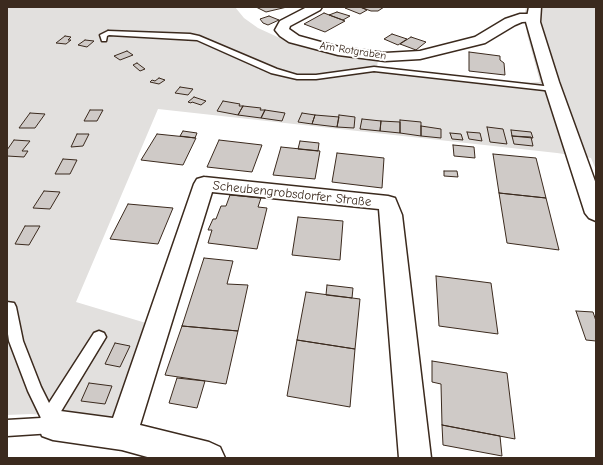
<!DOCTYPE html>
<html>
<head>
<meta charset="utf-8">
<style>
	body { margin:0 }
	#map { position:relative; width:603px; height:465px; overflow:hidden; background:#fff; font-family:"Comic Neue",sans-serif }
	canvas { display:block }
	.frame { position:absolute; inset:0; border:8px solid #3b2a1e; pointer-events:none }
</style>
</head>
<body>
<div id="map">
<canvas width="603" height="465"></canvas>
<div class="frame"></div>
</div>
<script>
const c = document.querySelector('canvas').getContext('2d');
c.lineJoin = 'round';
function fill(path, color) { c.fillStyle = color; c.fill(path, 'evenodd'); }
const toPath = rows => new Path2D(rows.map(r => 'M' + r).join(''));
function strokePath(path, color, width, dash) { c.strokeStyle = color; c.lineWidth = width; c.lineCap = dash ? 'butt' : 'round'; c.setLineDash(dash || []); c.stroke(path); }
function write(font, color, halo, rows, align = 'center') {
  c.font = font + ' "Comic Neue",sans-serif'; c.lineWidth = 4; c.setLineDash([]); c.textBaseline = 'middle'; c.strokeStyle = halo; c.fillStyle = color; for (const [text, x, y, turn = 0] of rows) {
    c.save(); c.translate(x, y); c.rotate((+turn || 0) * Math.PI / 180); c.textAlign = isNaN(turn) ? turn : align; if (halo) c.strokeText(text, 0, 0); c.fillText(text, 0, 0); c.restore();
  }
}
const green = toPath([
	[7,7,235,7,244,18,258,28,295,45,342,56,378,60,377,67,521,83,540,82,527,34,525,12,526,7,596,7,596,170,591,158,557,153,158,109,76,302,146,323,115,420,31,414,7,415]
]);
const building = toPath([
	[256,7,287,7,266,12,256,7],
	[348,7,360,7,367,10,360,14,345,8,348,7],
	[360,7,384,7,378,11,371,11,360,7],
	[337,12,350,16,343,20,329,15,337,12],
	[324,13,345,21,325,32,304,24,324,13],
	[269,16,279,20,268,25,263,23,260,19,269,16],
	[392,34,407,39,398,45,384,39,392,34],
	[65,36,71,37,68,40,71,40,66,44,56,43,65,36],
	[411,37,426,42,416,50,400,44,411,37],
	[85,40,94,41,87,47,78,45,85,40],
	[127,51,133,55,120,60,114,56,127,51],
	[469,52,500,56,500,60,504,63,505,75,469,71,469,52],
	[137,63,145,69,140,71,133,65,137,63],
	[159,78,165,80,159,84,150,82,152,80,155,81,159,78],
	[180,87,193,89,188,95,175,93,180,87],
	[194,97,206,101,201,105,192,102,191,103,188,102,194,97],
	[223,101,240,104,239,106,243,106,238,115,217,111,223,101],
	[243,106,261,108,260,110,265,110,261,118,238,115,243,106],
	[90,110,103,110,97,121,84,121,90,110],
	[265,110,285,113,282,121,261,118,265,110],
	[30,113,45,114,35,128,19,128,30,113],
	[302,113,315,115,312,124,298,122,302,113],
	[315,115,339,117,337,127,312,124,315,115],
	[339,115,355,117,354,128,337,127,339,115],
	[362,119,381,121,380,131,360,129,362,119],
	[400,120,421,122,421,136,400,133,400,120],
	[381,121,400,122,400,133,380,131,381,121],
	[421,126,441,129,441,138,421,136,421,126],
	[487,127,503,129,507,144,490,142,487,127],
	[511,130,531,132,533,138,512,136,511,130],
	[183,131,197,133,195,138,180,136,183,131],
	[467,132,480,133,482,141,469,139,467,132],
	[450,133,461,134,463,140,452,139,450,133],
	[77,134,89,134,83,146,71,147,77,134],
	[157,134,196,138,183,165,141,160,157,134],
	[512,136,531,137,533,146,514,144,512,136],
	[14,140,30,141,22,151,28,151,24,157,7,156,7,150,14,140],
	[219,140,262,145,252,172,207,167,219,140],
	[300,141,319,143,318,151,298,149,300,141],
	[453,145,474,147,475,158,454,156,453,145],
	[281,147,320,151,315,179,273,175,281,147],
	[337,153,384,158,382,188,332,182,337,153],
	[493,154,536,158,546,198,499,193,493,154],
	[63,159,77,160,70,174,55,174,63,159],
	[444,171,457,171,458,177,444,176,444,171],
	[44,191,60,192,50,209,33,208,44,191],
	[499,193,546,198,559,250,507,243,499,193],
	[230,195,261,198,258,207,267,208,257,249,208,243,212,230,208,230,213,219,216,219,221,206,226,206,230,195],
	[128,204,173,208,158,244,110,239,128,204],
	[298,217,343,221,340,260,292,255,298,217],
	[25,226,40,226,29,245,15,244,25,226],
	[204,258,233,261,227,284,248,285,238,331,182,326,204,258],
	[436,276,491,283,498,334,439,326,436,276],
	[327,285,353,288,352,298,326,295,327,285],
	[306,292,360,299,355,349,297,340,306,292],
	[576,311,593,312,596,321,596,341,586,340,576,311],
	[182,326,238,331,226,384,165,375,182,326],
	[297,340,355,349,350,407,287,396,297,340],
	[115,343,130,346,120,367,105,364,115,343],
	[432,361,507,373,515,439,442,425,441,384,432,382,432,361],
	[177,378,205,381,197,408,169,403,177,378],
	[89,383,112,386,105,404,81,401,89,383],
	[442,425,500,436,502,456,443,445,442,425]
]);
const lane = toPath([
	[108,31,190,34,199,36,277,69,297,75,316,75,374,67,553,87,557,89,553,91,374,71,316,79,297,79,271,73,197,40,109,35,107,36,106,41,102,41,100,35,108,31],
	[7,302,14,303,16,307,23,341,41,387,49,403,94,333,99,331,104,333,106,337,57,418,61,425,58,430,53,433,7,436,7,420,41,418,28,391,9,341,7,327,7,302]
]);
const street = toPath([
	[307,7,322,7,320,10,290,26,289,29,299,36,339,47,385,53,420,51,475,37,505,19,520,14,533,14,538,15,539,18,538,21,522,22,515,25,485,43,420,59,385,61,338,55,289,42,280,36,275,30,280,21,307,7],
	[204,177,388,196,395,198,402,215,431,458,399,458,379,209,212,192,140,425,209,442,220,447,225,458,151,458,122,450,53,440,42,436,38,425,42,414,53,410,113,418,194,184,197,179,204,177]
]);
const secondary = toPath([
	[529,7,541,7,540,22,559,82,596,184,596,221,589,218,585,213,543,82,526,22,529,7]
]);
const farStreetnames = [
	["Am Rotgraben",353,51,9]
];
const streetNames = [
	["Scheubengrobsdorfer Straße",292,194,6]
];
fill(green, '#e2e0de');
fill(building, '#cfcac7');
strokePath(building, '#3b2a1e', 1);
strokePath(lane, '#3b2a1e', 3);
strokePath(street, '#3b2a1e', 3);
strokePath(secondary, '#3b2a1e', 3);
fill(lane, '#fff');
fill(street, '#fff');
fill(secondary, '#fff');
write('11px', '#3b2a1e', '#fff', farStreetnames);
write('13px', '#3b2a1e', '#fff', streetNames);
</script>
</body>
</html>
